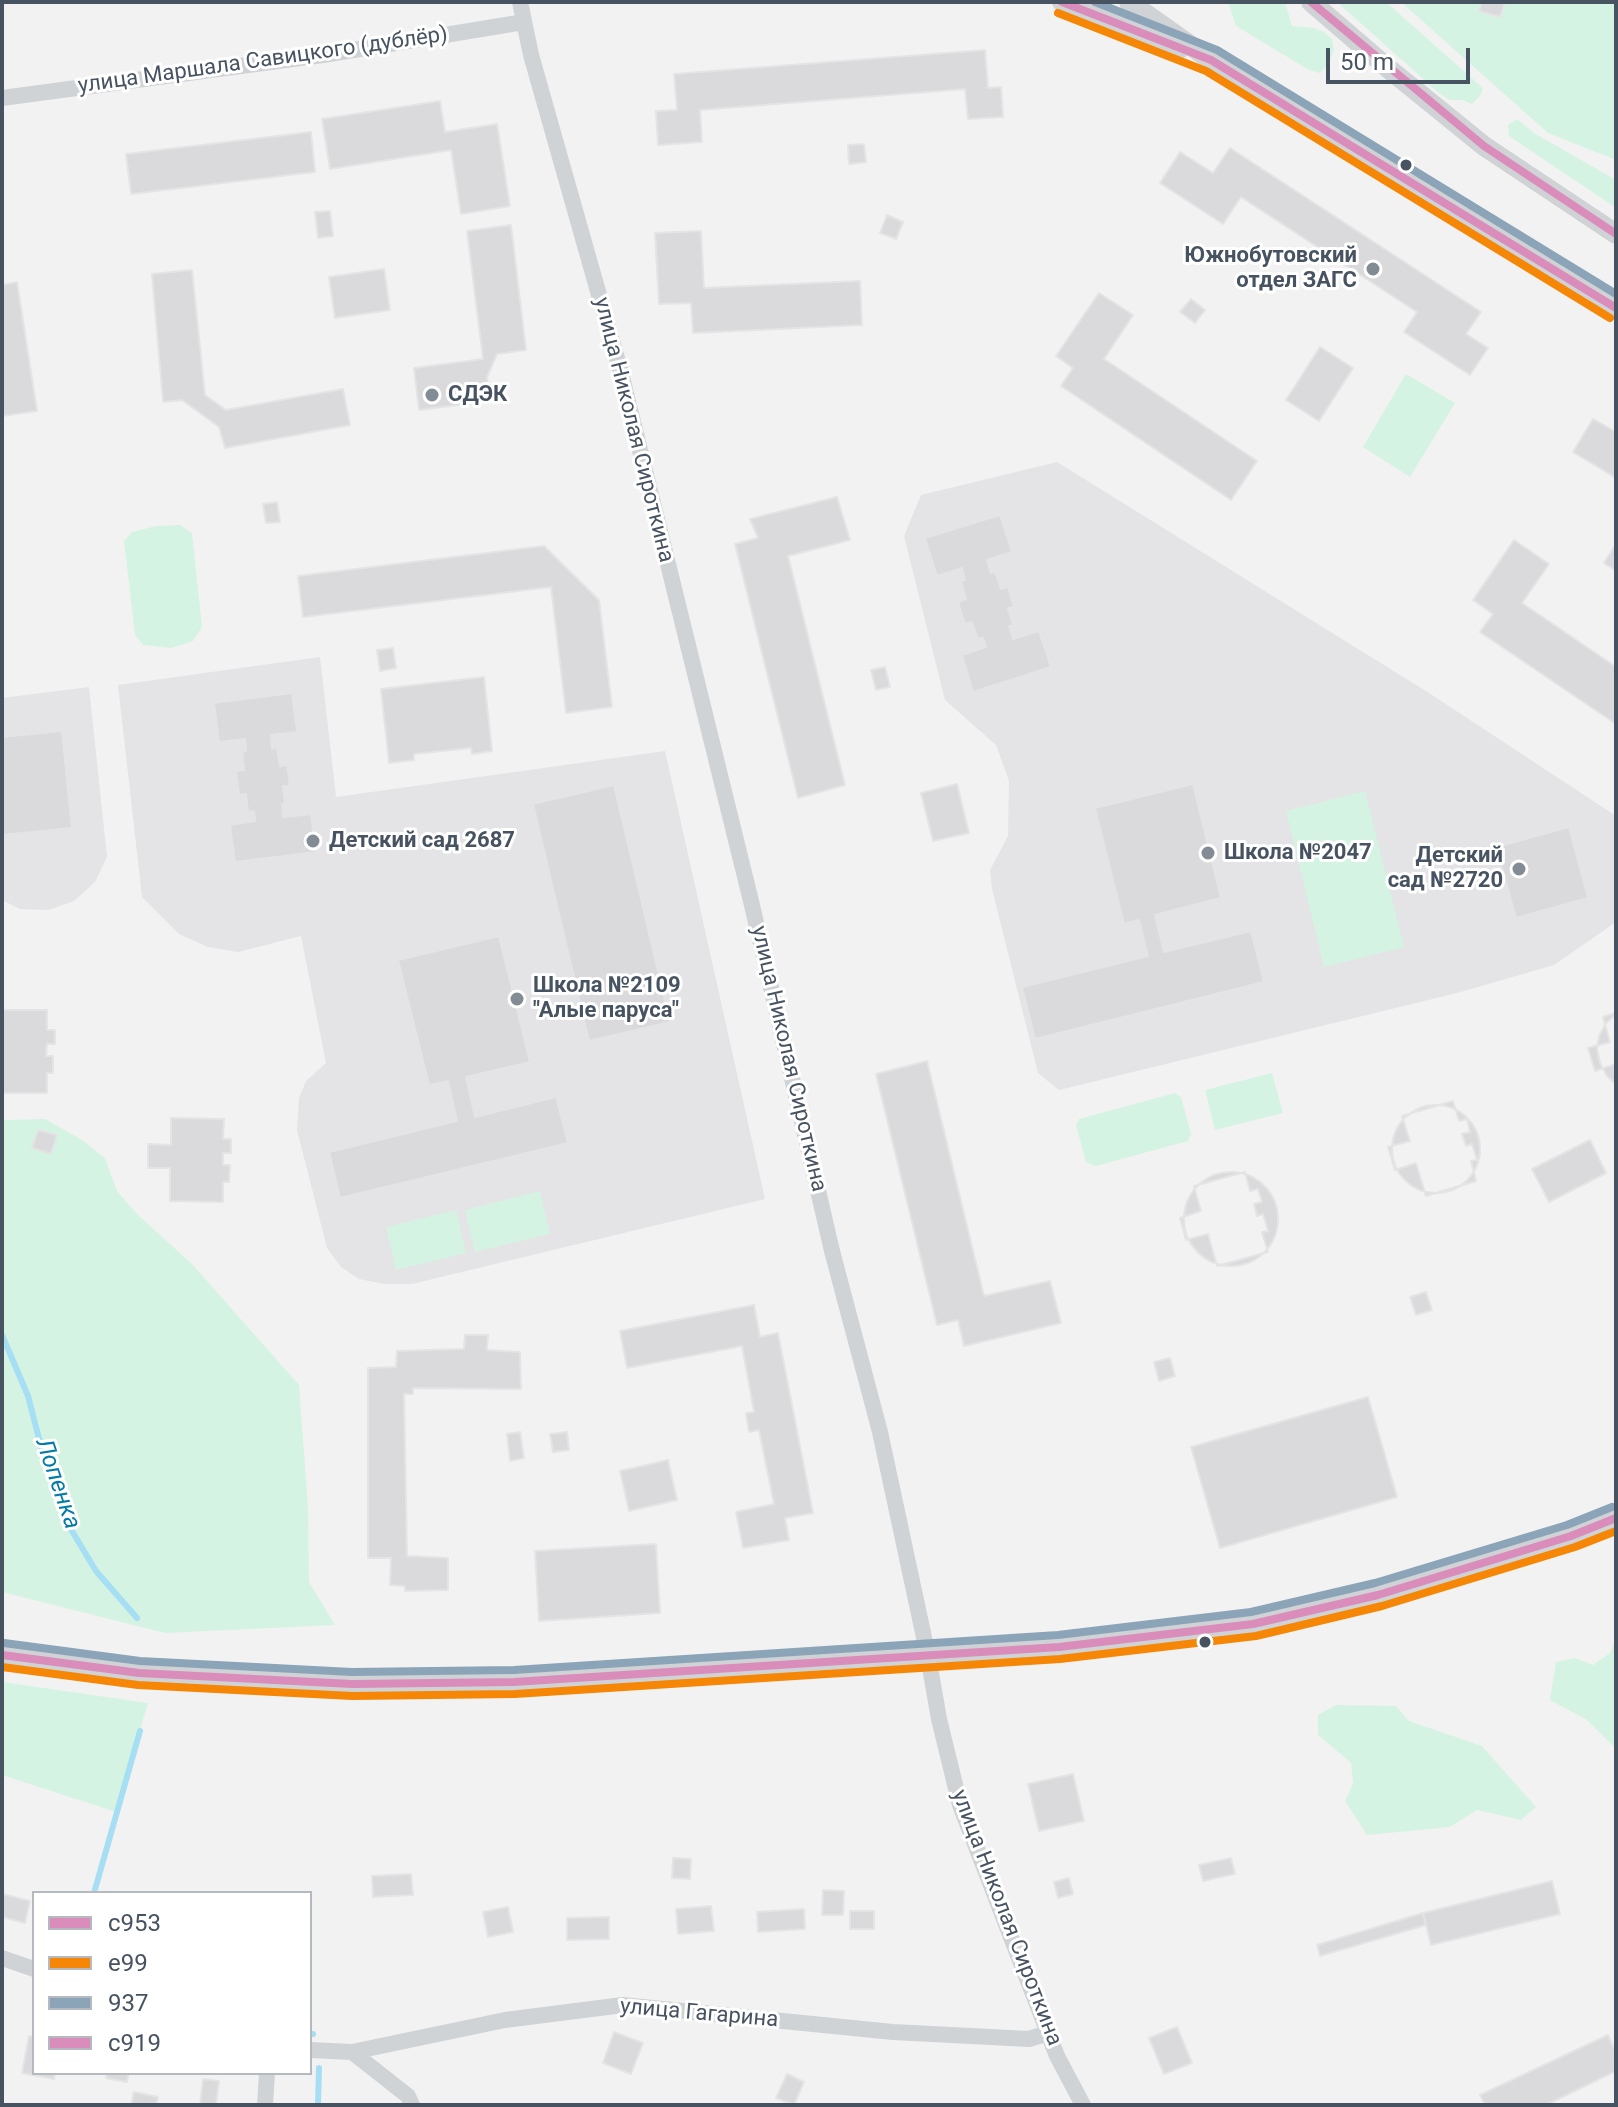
<!DOCTYPE html>
<html>
<head>
<meta charset="utf-8">
<style>
	body { margin:0 }
	#map { position:relative; width:1618px; height:2107px; overflow:hidden; background:#f3f2f2; font-family:Roboto,sans-serif }
	canvas { display:block }
	.frame { position:absolute; inset:0; border:4px solid #475361; pointer-events:none }
	.legend { position:absolute; left:32px; top:1891px; width:280px; height:184px; box-sizing:border-box; background:#fff; border:2px solid #b5bac0; margin:0; padding:10px 14px; list-style:none; font-size:24px; color:#475361 }
	.legend li { display:flex; align-items:center; gap:16px; height:40px }
	.legend b { width:40px; border:2px solid #b5bac0 }
	.scale { position:absolute; left:1326px; top:48px; width:144px; height:36px; box-sizing:border-box; border:4px solid #475361; border-top:0; padding-left:10px; font-size:24px; line-height:28px; white-space:nowrap; color:#475361; -webkit-text-stroke:6px #fff; paint-order:stroke }
</style>
</head>
<body>
<div id="map">
<canvas width="1618" height="2107"></canvas>
<div class="frame"></div>
<ul class="legend">
<li><b style="height:10px;background:#da8cbb"></b>с953</li>
<li><b style="height:10px;background:#f68605"></b>е99</li>
<li><b style="height:10px;background:#8ba4b8"></b>937</li>
<li><b style="height:10px;background:#da8cbb"></b>с919</li>
</ul>
<div class="scale">50 m</div>
</div>
<script>
const c = document.querySelector('canvas').getContext('2d');
c.lineJoin = 'round';
function fill(path, color) { c.fillStyle = color; c.fill(path, 'evenodd'); }
const toPath = rows => new Path2D(rows.map(r => 'M' + r).join(''));
function strokePath(path, color, width, dash) { c.strokeStyle = color; c.lineWidth = width; c.lineCap = dash ? 'butt' : 'round'; c.setLineDash(dash || []); c.stroke(path); }
function write(font, color, halo, rows, align = 'center') {
  c.font = font + ' Roboto,sans-serif'; c.lineWidth = 6; c.setLineDash([]); c.textBaseline = 'middle'; c.strokeStyle = halo; c.fillStyle = color; for (const [text, x, y, turn = 0] of rows) {
    c.save(); c.translate(x, y); c.rotate((+turn || 0) * Math.PI / 180); c.textAlign = isNaN(turn) ? turn : align; if (halo) c.strokeText(text, 0, 0); c.fillText(text, 0, 0); c.restore();
  }
}
const education = toPath([
	[1057,462,1429,693,1616,816,1616,922,1554,965,1457,993,1059,1090,1038,1073,992,889,990,870,1008,836,1009,781,996,745,945,700,904,536,921,495],
	[320,657,336,797,665,751,765,1199,412,1284,384,1284,359,1279,341,1267,327,1248,297,1130,299,1098,306,1081,326,1063,301,936,238,952,208,947,179,934,142,897,118,685],
	[89,687,107,857,95,882,74,901,48,910,20,909,2,900,2,698]
]);
const green = toPath([
	[1228,2,1285,2,1292,26,1314,28,1324,32,1332,39,1334,50,1328,65,1320,73,1309,70,1236,26],
	[1337,2,1386,2,1483,88,1480,96,1472,104,1462,100,1450,100,1440,94],
	[1401,2,1616,2,1616,160,1548,133],
	[1517,119,1534,133,1616,180,1616,208,1509,136,1508,125],
	[1406,374,1455,403,1410,477,1363,447],
	[180,525,192,533,202,627,193,641,171,648,143,645,135,635,124,541,132,532,156,526],
	[1365,791,1404,947,1324,967,1286,811],
	[1272,1073,1283,1113,1215,1130,1205,1090],
	[1175,1093,1181,1097,1191,1134,1188,1141,1096,1166,1086,1162,1076,1125,1079,1119],
	[45,1119,82,1140,105,1158,117,1191,137,1214,193,1265,299,1385,308,1507,309,1582,335,1625,165,1633,2,1592,2,1120],
	[540,1191,550,1234,475,1252,465,1210],
	[456,1210,466,1253,396,1270,386,1227],
	[1616,1638,1616,1748,1615,1748,1587,1720,1550,1700,1556,1662,1575,1658,1593,1665,1610,1653],
	[2,1682,148,1703,116,1812,2,1775],
	[1336,1705,1396,1706,1409,1721,1482,1746,1536,1807,1521,1820,1477,1810,1450,1827,1367,1835,1345,1801,1353,1784,1351,1763,1318,1735,1318,1715]
]);
const stream = toPath([
	[2,1335,28,1396,44,1458,66,1521,96,1571,137,1618],
	[94,1893,140,1731],
	[310,2034,313,2034],
	[318,2105,319,2068]
]);
const building = toPath([
	[1482,2,1505,2,1500,17,1479,11,1482,2],
	[985,50,988,88,1001,87,1003,117,968,119,965,89,700,110,702,142,658,145,656,111,677,110,674,74,985,50],
	[440,101,445,132,497,124,510,206,461,214,451,150,330,169,322,119,440,101],
	[311,132,315,172,131,194,126,154,311,132],
	[864,144,866,162,849,164,848,145,864,144],
	[1230,148,1481,312,1466,334,1488,348,1470,375,1404,332,1417,312,1241,197,1223,224,1160,183,1180,152,1213,173,1230,148],
	[330,211,333,236,318,238,315,212,330,211],
	[887,215,903,222,896,239,880,233,887,215],
	[511,225,526,350,497,354,487,377,489,401,419,410,414,368,483,359,467,231,511,225],
	[701,231,704,288,860,281,862,325,693,333,691,303,659,304,655,233,701,231],
	[384,269,390,310,335,318,329,277,384,269],
	[192,270,205,395,226,410,343,389,350,425,225,448,219,427,182,400,163,402,152,274,192,270],
	[17,282,37,411,2,416,2,285,17,282],
	[1099,293,1133,315,1104,359,1257,461,1231,500,1061,386,1073,368,1056,356,1099,293],
	[1191,299,1205,310,1195,323,1180,312,1191,299],
	[1320,347,1353,368,1319,421,1286,400,1320,347],
	[1593,419,1616,432,1616,478,1573,452,1593,419],
	[837,497,850,540,788,556,845,785,798,798,735,544,758,538,750,519,837,497],
	[277,502,280,522,266,523,263,504,277,502],
	[1000,515,1012,552,987,560,991,573,995,572,1001,589,1008,587,1014,607,1008,608,1013,625,1009,626,1013,639,1039,631,1051,667,973,692,962,655,986,647,983,638,978,639,972,622,965,624,958,602,966,599,961,581,965,580,962,568,937,576,925,538,1000,515],
	[1514,540,1549,564,1522,603,1616,667,1616,724,1480,632,1493,614,1473,600,1514,540],
	[544,546,599,600,612,707,566,713,551,587,303,617,298,576,544,546],
	[1614,547,1616,549,1616,571,1604,563,1614,547],
	[393,648,396,668,380,671,377,650,393,648],
	[885,667,890,687,876,690,871,670,885,667],
	[484,677,492,751,472,754,471,748,414,754,414,760,389,763,381,689,484,677],
	[292,693,297,732,271,735,272,749,277,748,280,766,287,765,290,786,283,786,285,804,282,804,283,817,311,814,316,852,235,862,230,825,255,821,254,811,248,812,246,794,239,795,236,771,244,770,242,752,246,751,245,739,219,742,214,703,292,693],
	[62,731,72,828,2,835,2,737,62,731],
	[957,784,969,833,933,841,921,793,957,784],
	[1193,784,1221,898,1155,915,1164,952,1251,931,1264,982,1035,1039,1022,987,1148,956,1139,920,1124,924,1095,808,1193,784],
	[614,785,670,1022,589,1041,533,804,614,785],
	[1569,827,1588,898,1516,918,1496,847,1569,827],
	[499,936,530,1062,466,1077,475,1117,556,1097,568,1143,340,1198,329,1152,457,1121,448,1081,429,1085,398,960,499,936],
	[2,1010,47,1010,47,1030,55,1030,55,1044,47,1044,46,1056,53,1056,53,1073,47,1073,47,1093,2,1093,2,1010],
	[1616,1013,1616,1064,1595,1071,1588,1048,1610,1042,1603,1017,1616,1013],
	[1616,1014,1616,1084,1607,1076,1600,1063,1597,1049,1599,1036,1606,1023,1616,1014],
	[927,1061,984,1296,1050,1281,1061,1323,964,1346,958,1320,937,1325,876,1074,927,1061],
	[1453,1101,1459,1121,1467,1119,1470,1132,1462,1134,1466,1146,1472,1144,1477,1160,1471,1161,1476,1181,1426,1196,1416,1163,1395,1170,1388,1147,1410,1141,1402,1116,1453,1101],
	'1392 1149a44 44 0 1 1 88 0a44 44 0 1 1-88 0Z',
	[171,1118,224,1119,223,1139,231,1139,231,1153,223,1153,223,1165,230,1165,229,1182,223,1182,223,1202,170,1201,170,1168,148,1168,148,1144,171,1145,171,1118],
	[38,1130,57,1135,51,1154,32,1148,38,1130],
	[1590,1140,1606,1173,1549,1202,1532,1169,1590,1140],
	[1245,1172,1250,1191,1258,1189,1262,1202,1254,1204,1257,1216,1263,1214,1268,1231,1262,1232,1268,1252,1217,1266,1208,1234,1186,1240,1180,1218,1201,1211,1194,1186,1245,1172],
	'1184 1219a47 47 0 1 1 94 0a47 47 0 1 1-94 0Z',
	[1426,1292,1432,1310,1416,1315,1410,1297,1426,1292],
	[754,1305,760,1337,778,1333,813,1513,785,1518,789,1540,743,1548,736,1512,774,1504,759,1430,749,1432,746,1413,754,1412,742,1346,627,1368,620,1331,754,1305],
	[465,1335,488,1335,487,1350,520,1352,521,1389,413,1388,413,1394,404,1394,407,1556,448,1558,448,1590,405,1591,405,1586,390,1585,391,1558,368,1558,368,1368,396,1367,397,1351,464,1349,465,1335],
	[1170,1358,1175,1376,1159,1381,1154,1362,1170,1358],
	[1368,1397,1397,1497,1220,1548,1191,1447,1368,1397],
	[520,1432,524,1458,510,1461,507,1434,520,1432],
	[567,1432,569,1450,553,1452,550,1434,567,1432],
	[668,1460,677,1500,629,1511,620,1471,668,1460],
	[656,1544,660,1613,539,1621,535,1551,656,1544],
	[1073,1774,1084,1821,1039,1831,1028,1784,1073,1774],
	[673,1858,691,1859,690,1879,672,1878,673,1858],
	[1231,1858,1235,1874,1203,1881,1199,1865,1231,1858],
	[411,1874,413,1895,373,1897,372,1876,411,1874],
	[1069,1878,1073,1894,1058,1898,1054,1882,1069,1878],
	[1552,1881,1560,1914,1431,1945,1423,1913,1552,1881],
	[823,1890,844,1891,843,1915,822,1915,823,1890],
	[2,1894,30,1901,25,1923,2,1917,2,1894],
	[711,1906,714,1931,678,1934,676,1909,711,1906],
	[508,1907,513,1932,488,1937,483,1912,508,1907],
	[804,1909,805,1929,758,1932,757,1912,804,1909],
	[850,1911,874,1911,874,1929,850,1929,850,1911],
	[1423,1913,1426,1925,1320,1956,1317,1945,1423,1913],
	[609,1917,609,1939,567,1940,567,1918,609,1917],
	[1177,2027,1192,2063,1164,2074,1149,2038,1177,2027],
	[614,2032,643,2043,631,2074,603,2063,614,2032],
	[1608,2035,1616,2053,1616,2071,1546,2105,1485,2105,1480,2095,1608,2035],
	[29,2036,34,2037,34,2073,55,2073,54,2079,22,2073,29,2036],
	[107,2073,129,2073,127,2082,106,2078,107,2073],
	[787,2074,804,2082,794,2105,776,2098,787,2074],
	[203,2079,219,2081,216,2105,200,2105,203,2079],
	[134,2092,158,2097,156,2105,131,2105,134,2092]
]);
const minor = toPath([
	[520,2,531,55,620,369,751,901,832,1251,880,1432,928,1656,939,1719,960,1805,1057,2056,1083,2105],
	[2,98,323,55,524,22],
	[2,1958,34,1969],
	[310,2050,352,2052,505,2020,623,2005,893,2032,1029,2039,1048,2033],
	[352,2052,408,2096,412,2105],
	[265,2105,267,2073]
]);
const tertiary = toPath([
	[1062,2,1181,48],
	[1129,2,1211,60,1616,308],
	[1311,2,1389,69,1484,146,1616,234],
	[2,1655,139,1673,352,1684,514,1682,1059,1647,1253,1624,1378,1595,1571,1536,1616,1518]
]);
const bus1 = toPath([
	[1062,2,1211,60,1616,308],
	[2,1655,139,1673,352,1684,514,1682,1059,1647,1253,1624,1378,1595,1571,1536,1616,1518]
]);
const bus2 = toPath([
	[1058,13,1206,71,1610,318],
	[2,1667,138,1685,352,1696,515,1694,1060,1659,1256,1636,1382,1606,1575,1547,1616,1531]
]);
const bus3 = toPath([
	[1095,2,1217,50,1616,294],
	[4,1643,140,1661,352,1672,514,1670,1058,1635,1251,1612,1375,1583,1567,1525,1612,1507]
]);
const bus4 = toPath([
	[1311,2,1484,146,1616,234]
]);
const markers = [
	[1406,165,7,"#475361"],
	[1373,269,8,"#838b94"],
	[432,395,8,"#838b94"],
	[313,841,8,"#838b94"],
	[1208,853,8,"#838b94"],
	[1519,869,8,"#838b94"],
	[517,999,8,"#838b94"],
	[1205,1642,7,"#475361"]
];
const streetNames = [
	["улица Маршала Савицкого (дублёр)",263,61,-8],
	["улица Николая Сироткина",633,430,76],
	["улица Николая Сироткина",788,1059,77],
	["улица Николая Сироткина",1006,1918,69],
	["улица Гагарина",699,2014,5]
];
const poiNames = [
	["Южнобутовский",1357,256,"right"],
	["отдел ЗАГС",1357,281,"right"],
	["СДЭК",448,395],
	["Детский сад 2687",329,841],
	["Школа №2047",1224,853],
	["Детский",1503,856,"right"],
	["сад №2720",1503,881,"right"],
	["Школа №2109",533,986],
	["\"Алые паруса\"",533,1011]
];
const waterNames = [
	["Лопенка",57,1484,71]
];
fill(education, '#e4e3e5');
fill(green, '#d5f3e3');
strokePath(stream, '#a6def4', 6);
fill(building, '#dadadd');
strokePath(building, '#e4e4e5', 2);
strokePath(minor, '#d0d3d6', 16);
strokePath(tertiary, '#d0d3d6', 20);
strokePath(bus1, '#da8cbb', 8);
strokePath(bus2, '#f68605', 8);
strokePath(bus3, '#8ba4b8', 8);
strokePath(bus4, '#da8cbb', 8);
for (const [x, y, r, color] of markers) { const dot = new Path2D(); dot.arc(x, y, r, 0, 2 * Math.PI); c.fillStyle = color; c.fill(dot); strokePath(dot, '#fff', 3); }
write('22px', '#475361', '#fff', streetNames);
write('bold 22px', '#475361', '#fff', poiNames, 'left');
write('italic 24px', '#027ba9', '#fff', waterNames);
</script>
</body>
</html>
